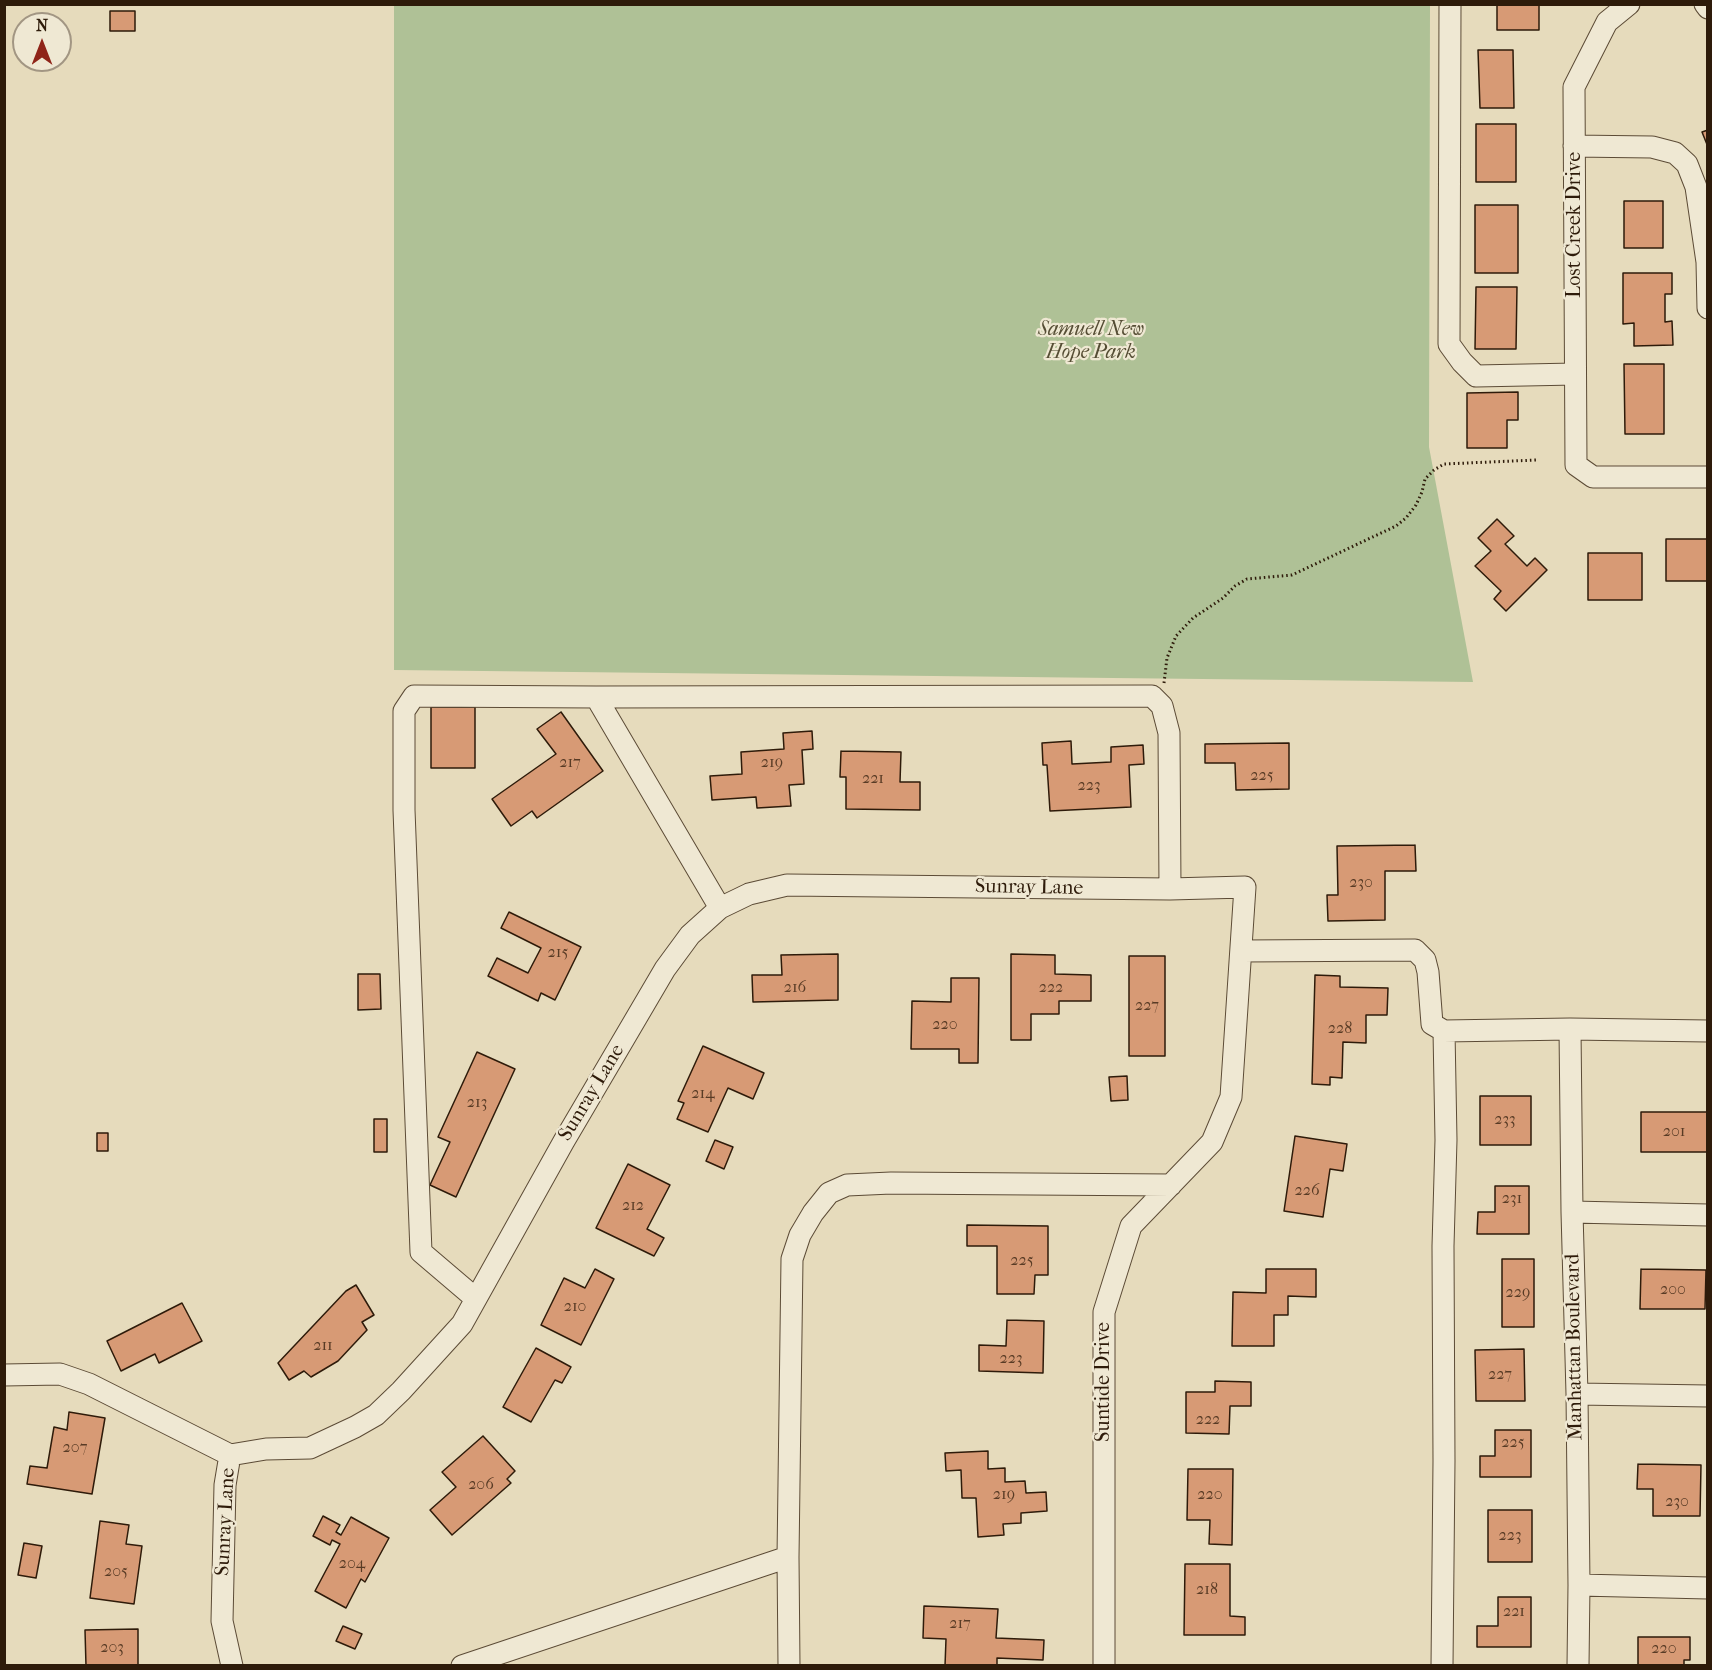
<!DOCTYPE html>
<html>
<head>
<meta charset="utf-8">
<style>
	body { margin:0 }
	#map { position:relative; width:1712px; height:1670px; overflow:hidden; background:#e6dbbc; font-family:"IM FELL French Canon",serif }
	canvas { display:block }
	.frame { position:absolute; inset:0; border:6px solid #2e1b0a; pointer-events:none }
	.north { position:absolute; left:12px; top:12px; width:60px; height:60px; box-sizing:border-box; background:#efe8d3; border:2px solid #a29683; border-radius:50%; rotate:0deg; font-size:16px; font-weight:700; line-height:24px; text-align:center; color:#2e1b0a }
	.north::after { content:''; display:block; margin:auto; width:21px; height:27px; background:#8f2418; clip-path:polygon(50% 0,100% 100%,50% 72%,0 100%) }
</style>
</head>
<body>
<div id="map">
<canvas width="1712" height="1670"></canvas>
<div class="frame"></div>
<div class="north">N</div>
</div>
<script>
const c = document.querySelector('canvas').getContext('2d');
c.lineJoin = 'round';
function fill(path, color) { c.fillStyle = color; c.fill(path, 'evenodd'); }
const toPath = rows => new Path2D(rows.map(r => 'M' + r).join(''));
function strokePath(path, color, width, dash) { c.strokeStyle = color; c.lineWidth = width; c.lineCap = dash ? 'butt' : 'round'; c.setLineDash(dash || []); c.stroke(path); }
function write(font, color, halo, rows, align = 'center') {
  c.font = font + ' "IM FELL French Canon",serif'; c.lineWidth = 4.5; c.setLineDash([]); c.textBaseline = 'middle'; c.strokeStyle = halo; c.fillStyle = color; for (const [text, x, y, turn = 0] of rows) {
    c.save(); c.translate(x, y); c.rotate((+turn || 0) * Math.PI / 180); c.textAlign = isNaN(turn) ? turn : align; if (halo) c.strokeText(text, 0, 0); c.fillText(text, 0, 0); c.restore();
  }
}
const green = toPath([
	[394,5,1430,5,1429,447,1473,682,394,670]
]);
const building = toPath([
	[1497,4,1539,4,1539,30,1497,30,1497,4],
	[110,11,135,11,135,31,110,31,110,11],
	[1478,50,1513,50,1514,108,1480,108,1478,50],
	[1476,124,1516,124,1516,182,1476,182,1476,124],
	[1708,130,1708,147,1702,132,1708,130],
	[1624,201,1663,201,1663,248,1624,248,1624,201],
	[1475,205,1518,205,1518,273,1475,273,1475,205],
	[1623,273,1672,273,1672,294,1665,294,1665,322,1672,321,1673,345,1634,346,1634,323,1623,324,1623,273],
	[1476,287,1517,287,1516,349,1475,349,1476,287],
	[1624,364,1664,364,1664,434,1625,434,1624,364],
	[1518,392,1518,420,1507,420,1507,448,1467,448,1467,393,1518,392],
	[1497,519,1514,536,1505,544,1527,566,1535,558,1547,570,1506,611,1494,599,1501,591,1475,566,1491,551,1478,538,1497,519],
	[1666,539,1708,539,1708,581,1666,581,1666,539],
	[1588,553,1642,553,1642,600,1588,600,1588,553],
	[431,707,475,707,475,768,431,768,431,707],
	[561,712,603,771,537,818,532,811,511,826,492,799,556,754,537,729,561,712],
	[812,731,813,749,802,750,804,784,789,785,791,806,757,808,756,797,712,800,710,776,742,774,741,752,784,749,783,733,812,731],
	[1071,741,1072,764,1111,762,1111,747,1143,745,1144,764,1129,765,1131,807,1050,811,1047,765,1043,765,1042,743,1071,741],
	[1289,743,1289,789,1236,790,1235,763,1205,763,1205,744,1289,743],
	[841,751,901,752,900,782,920,782,920,810,846,809,846,777,840,777,841,751],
	[1415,845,1416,871,1385,871,1385,920,1328,921,1327,895,1338,895,1337,846,1415,845],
	[509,912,581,947,555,1000,541,993,538,1001,488,976,497,958,528,973,541,948,501,928,509,912],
	[838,954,838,1000,753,1002,752,975,782,975,781,955,838,954],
	[1011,954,1055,955,1055,974,1091,975,1091,1001,1059,1001,1059,1014,1031,1014,1031,1040,1011,1040,1011,954],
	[1129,956,1165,956,1165,1056,1129,1056,1129,956],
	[358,974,380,974,381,1009,358,1010,358,974],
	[1315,975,1340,976,1340,987,1388,988,1387,1015,1366,1015,1366,1043,1343,1042,1342,1078,1330,1077,1330,1085,1312,1084,1315,975],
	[951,978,979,978,978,1063,959,1063,959,1049,911,1049,912,1001,951,1002,951,978],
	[703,1046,764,1073,753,1099,728,1088,708,1132,677,1119,684,1103,678,1101,703,1046],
	[477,1052,515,1069,456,1197,430,1185,450,1142,438,1137,477,1052],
	[1127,1076,1128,1100,1111,1101,1109,1077,1127,1076],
	[1480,1096,1531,1096,1531,1145,1480,1145,1480,1096],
	[1641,1112,1708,1112,1708,1152,1641,1152,1641,1112],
	[374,1119,387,1119,387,1152,374,1152,374,1119],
	[97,1133,108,1133,108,1151,97,1151,97,1133],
	[1295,1136,1347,1144,1343,1171,1330,1169,1323,1217,1284,1211,1295,1136],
	[715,1140,733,1147,724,1169,706,1161,715,1140],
	[628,1164,670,1185,647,1229,664,1238,654,1256,596,1228,628,1164],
	[1495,1186,1529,1186,1529,1234,1477,1234,1478,1212,1495,1212,1495,1186],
	[967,1225,1048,1226,1048,1275,1035,1275,1034,1294,997,1294,997,1246,967,1246,967,1225],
	[1502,1259,1534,1259,1534,1327,1502,1327,1502,1259],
	[595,1269,614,1279,581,1345,541,1325,564,1278,585,1288,595,1269],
	[1266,1269,1316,1269,1316,1297,1288,1296,1288,1315,1274,1315,1274,1346,1232,1346,1233,1292,1266,1293,1266,1269],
	[1641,1269,1706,1270,1705,1309,1640,1309,1641,1269],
	[356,1285,374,1315,362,1322,367,1330,338,1361,311,1377,304,1371,289,1380,278,1363,346,1291,356,1285],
	[182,1303,202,1341,159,1363,155,1354,121,1371,107,1341,182,1303],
	[1007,1320,1044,1321,1043,1373,979,1371,979,1345,1006,1346,1007,1320],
	[536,1348,571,1367,562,1383,555,1380,531,1422,503,1407,536,1348],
	[1524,1349,1525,1401,1476,1401,1475,1350,1524,1349],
	[1215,1381,1251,1382,1251,1406,1230,1406,1229,1434,1186,1433,1186,1392,1215,1392,1215,1381],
	[69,1412,105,1418,92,1494,27,1484,30,1466,47,1468,54,1427,67,1430,69,1412],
	[1495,1430,1531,1430,1531,1477,1480,1477,1480,1456,1495,1456,1495,1430],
	[483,1436,515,1471,507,1479,511,1483,452,1535,430,1510,456,1487,442,1472,483,1436],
	[988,1451,988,1469,1005,1468,1005,1482,1025,1481,1026,1493,1046,1492,1047,1511,1021,1513,1021,1523,1003,1524,1004,1535,978,1537,976,1498,962,1498,961,1470,946,1471,945,1453,988,1451],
	[1638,1464,1701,1465,1700,1516,1653,1516,1653,1489,1637,1489,1638,1464],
	[1188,1469,1233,1469,1232,1545,1209,1544,1210,1520,1187,1520,1188,1469],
	[1488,1510,1532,1510,1532,1562,1488,1562,1488,1510],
	[323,1516,340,1525,336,1532,341,1535,351,1517,389,1538,365,1582,361,1579,346,1608,315,1591,340,1544,332,1540,330,1545,313,1536,323,1516],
	[100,1521,129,1525,126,1544,142,1546,134,1604,90,1598,100,1521],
	[24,1543,42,1546,36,1578,18,1575,24,1543],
	[1185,1564,1230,1564,1230,1616,1245,1617,1245,1635,1184,1635,1185,1564],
	[1498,1597,1531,1597,1531,1647,1477,1647,1477,1626,1498,1626,1498,1597],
	[924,1606,998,1609,996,1638,1044,1640,1043,1660,997,1658,997,1666,945,1666,946,1639,923,1638,924,1606],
	[343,1626,362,1634,355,1649,336,1641,343,1626],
	[138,1629,138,1666,86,1666,85,1630,138,1629],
	[1638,1637,1690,1637,1690,1660,1684,1660,1684,1666,1638,1666,1638,1637]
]);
const path = toPath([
	[1164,683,1167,658,1176,636,1193,618,1223,598,1235,586,1247,579,1292,575,1396,526,1406,518,1416,505,1422,492,1425,479,1434,470,1444,464,1536,460]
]);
const minor = toPath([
	[1450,4,1449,344,1462,362,1476,376,1575,374],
	[1629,4,1607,22,1574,87,1576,465,1593,477,1708,477],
	[1705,4,1708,8],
	[1574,146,1652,147,1675,153,1687,164,1696,187,1707,262,1708,308],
	[596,697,720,908],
	[1241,951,1415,950,1425,960,1428,972,1432,1024,1444,1031,1446,1140,1443,1246,1444,1461,1442,1666],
	[1570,1029,1572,1212,1577,1394,1579,1585,1578,1666],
	[1444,1031,1570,1029,1708,1031],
	[1572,1212,1708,1215],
	[475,1298,421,1252,404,810,404,711,414,696,596,697,1152,696,1162,706,1169,733,1170,889],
	[4,1375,60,1374,89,1384,230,1455],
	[1577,1394,1708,1396],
	[230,1455,266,1449,310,1448,355,1427,376,1415,401,1391,462,1324,564,1141,665,969,690,935,720,908,749,894,787,885,1170,889,1245,887,1231,1097,1212,1142,1131,1226,1104,1312,1104,1666],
	[230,1455,225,1485,222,1621,232,1666],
	[1579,1585,1708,1588],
	[462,1666,788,1557],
	[789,1666,788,1557,792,1259,800,1235,813,1213,829,1193,847,1185,891,1183,1171,1185]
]);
const numberNames = [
	["217",570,763],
	["219",772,763],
	["225",1262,776],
	["221",873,779],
	["223",1089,786],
	["230",1361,883],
	["215",558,953],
	["216",795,988],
	["222",1051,988],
	["227",1147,1006],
	["220",945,1025],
	["228",1340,1029],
	["214",703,1094],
	["213",477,1103],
	["233",1505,1120],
	["201",1674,1132],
	["226",1307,1191],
	["231",1512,1199],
	["212",633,1206],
	["225",1022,1261],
	["200",1673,1290],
	["229",1518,1293],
	["210",575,1307],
	["211",323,1346],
	["223",1011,1359],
	["227",1500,1375],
	["222",1208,1420],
	["225",1513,1443],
	["207",75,1448],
	["206",481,1485],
	["219",1004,1495],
	["220",1210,1495],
	["230",1677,1502],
	["223",1510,1536],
	["204",352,1564],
	["205",116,1572],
	["218",1207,1590],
	["221",1514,1612],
	["217",960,1624],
	["203",112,1648],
	["220",1664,1649]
];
const streetNames = [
	["Lost Creek Drive",1575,225,-90],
	["Sunray Lane",1029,888,1],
	["Sunray Lane",592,1093,-59],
	["Manhattan Boulevard",1575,1347,-91],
	["Suntide Drive",1104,1382,-90],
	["Sunray Lane",226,1522,-87]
];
const parkNames = [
	["Samuell New",1091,330],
	["Hope Park",1091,353]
];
fill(green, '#afc196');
fill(building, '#d79a75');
strokePath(building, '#2e1b0a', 1.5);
strokePath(minor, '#5c4b36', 23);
strokePath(path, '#2e1b0a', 3, [1.5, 3]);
strokePath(minor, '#efe8d3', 21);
write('16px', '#583b25', null, numberNames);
write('20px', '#2e1b0a', '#efe8d3', streetNames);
write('italic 20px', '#554d34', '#efe8d3', parkNames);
</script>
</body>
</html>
